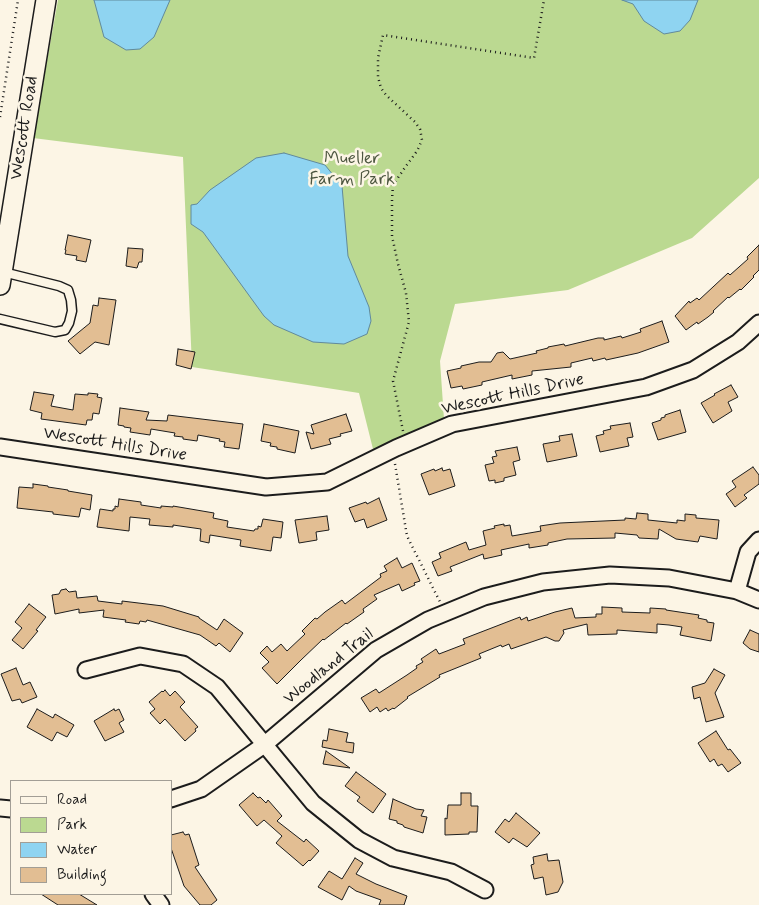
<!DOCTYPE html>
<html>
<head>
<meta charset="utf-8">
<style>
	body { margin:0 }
	#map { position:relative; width:759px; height:905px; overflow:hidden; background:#fcf5e5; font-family:Mynerve,sans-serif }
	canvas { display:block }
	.legend { position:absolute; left:10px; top:780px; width:162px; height:115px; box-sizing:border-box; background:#fcf5e5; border:1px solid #a29e95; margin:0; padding:6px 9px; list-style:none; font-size:15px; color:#1c1c1c }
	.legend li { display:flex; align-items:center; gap:10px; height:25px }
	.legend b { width:25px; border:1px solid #a29e95 }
</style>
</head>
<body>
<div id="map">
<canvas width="759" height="905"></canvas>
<ul class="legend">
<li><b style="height:6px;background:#fcf5e5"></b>Road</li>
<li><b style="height:14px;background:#bbd991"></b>Park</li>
<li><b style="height:14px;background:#8fd4f1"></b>Water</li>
<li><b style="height:14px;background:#e2be93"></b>Building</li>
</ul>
</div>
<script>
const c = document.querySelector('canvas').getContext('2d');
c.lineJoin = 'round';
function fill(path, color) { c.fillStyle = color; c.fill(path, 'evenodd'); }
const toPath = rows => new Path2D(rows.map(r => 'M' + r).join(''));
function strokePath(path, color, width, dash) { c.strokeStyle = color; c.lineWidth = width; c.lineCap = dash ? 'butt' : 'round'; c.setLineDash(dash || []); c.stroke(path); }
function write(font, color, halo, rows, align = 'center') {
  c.font = font + ' Mynerve,sans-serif'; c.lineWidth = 5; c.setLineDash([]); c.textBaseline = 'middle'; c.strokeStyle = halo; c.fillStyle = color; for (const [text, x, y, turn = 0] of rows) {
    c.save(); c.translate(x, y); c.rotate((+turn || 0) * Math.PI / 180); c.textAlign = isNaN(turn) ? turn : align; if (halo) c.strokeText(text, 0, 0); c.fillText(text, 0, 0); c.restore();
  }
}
const green = toPath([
	[58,0,759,0,759,178,692,238,568,290,455,304,440,361,444,419,373,449,359,393,192,367,183,157,33,138]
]);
const water = toPath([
	[94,0,170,0,154,37,140,49,126,50,104,37,94,0],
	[622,0,698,0,690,20,680,31,664,34,644,21,633,4,622,0],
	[284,153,325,165,342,186,348,256,369,307,371,321,367,334,344,344,313,342,274,325,264,316,203,232,191,224,191,205,197,204,210,190,256,158,284,153]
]);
const building = toPath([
	[68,235,91,240,86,262,76,260,77,256,65,254,66,250,65,250,68,235],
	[759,245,759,270,753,276,754,277,741,290,740,289,729,298,728,297,713,311,714,312,708,317,698,324,697,322,686,330,675,316,689,301,690,303,697,298,699,300,728,273,730,275,748,259,747,257,759,245],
	[128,248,143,249,142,262,139,262,137,268,126,266,128,248],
	[99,298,116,300,109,345,95,342,80,354,68,341,90,323,93,305,98,306,99,298],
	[662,321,669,342,638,353,606,360,605,358,593,361,592,358,571,363,571,367,532,371,532,375,512,379,512,375,482,382,482,385,463,389,462,386,451,388,447,371,461,368,461,366,479,362,491,362,497,353,503,352,510,359,537,353,536,351,548,348,548,347,564,344,565,346,598,338,604,338,604,340,621,336,622,338,641,332,640,329,662,321],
	[178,349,195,352,191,369,176,365,178,349],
	[731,385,738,397,728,402,732,411,713,423,701,403,715,395,714,394,731,385],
	[34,392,54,395,51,406,73,410,75,394,88,395,88,393,98,394,97,397,102,398,99,414,93,413,92,420,87,420,86,425,41,419,42,413,30,410,34,392],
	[120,408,149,412,146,420,167,421,168,415,243,424,239,449,224,447,225,442,219,441,220,439,198,435,197,441,183,439,183,437,174,436,175,433,151,429,150,435,130,432,131,428,124,427,124,426,118,425,120,408],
	[680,410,686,432,658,440,652,423,661,420,661,418,665,417,665,415,680,410],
	[346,414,352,431,340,434,341,436,329,439,331,444,311,449,306,432,314,434,311,425,346,414],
	[630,423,633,437,627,438,629,446,600,452,596,436,604,434,603,431,611,429,610,426,630,423],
	[264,424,299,431,295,453,277,449,277,447,270,446,271,443,261,441,264,424],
	[572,434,577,456,547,462,543,444,560,441,559,436,572,434],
	[517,447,520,460,513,462,516,475,504,478,504,481,495,483,495,480,489,481,485,465,494,463,492,457,497,456,495,451,517,447],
	[753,467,759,475,759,484,744,495,747,498,735,507,726,494,736,487,732,481,753,467],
	[442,468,443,471,450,469,455,486,429,495,421,474,434,469,435,471,442,468],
	[33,484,48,486,48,487,68,490,68,491,92,495,90,510,81,508,79,517,53,514,53,512,17,508,19,487,33,488,33,484],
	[379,498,387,520,367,528,364,519,355,522,349,508,366,502,367,504,379,498],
	[119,499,141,502,141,505,161,508,161,506,173,507,173,506,214,513,213,518,228,521,227,527,254,531,255,529,258,529,258,526,261,527,263,519,283,522,281,538,273,537,271,551,240,546,241,540,210,535,209,543,200,541,201,529,173,525,173,527,149,525,150,519,130,517,129,531,97,527,100,509,113,511,113,509,115,509,115,506,118,507,119,499],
	[637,513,648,514,648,520,677,523,677,520,685,521,685,514,696,515,696,518,719,520,717,539,700,536,698,542,676,539,659,529,658,539,639,538,637,535,615,533,615,538,567,539,548,543,548,545,529,548,529,544,501,550,502,555,484,559,483,554,450,567,452,571,438,576,432,562,441,558,439,553,466,542,469,550,486,545,483,531,495,528,494,526,504,524,504,526,510,525,512,536,541,531,540,526,560,523,625,520,625,518,636,519,637,513],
	[327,516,329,530,316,532,317,540,299,543,295,520,327,516],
	[397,558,402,568,412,563,420,581,414,583,415,585,402,591,399,584,374,595,377,599,363,609,364,612,347,624,346,623,324,640,323,639,301,660,277,684,262,668,269,662,260,653,267,646,272,652,281,644,287,651,305,634,302,631,315,618,317,619,325,612,342,600,345,604,381,577,380,574,387,571,384,566,397,558],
	[66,589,69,592,76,591,77,598,97,596,98,601,122,604,122,601,163,606,199,617,199,618,217,630,224,619,243,633,230,652,219,643,216,646,200,635,147,620,146,622,140,621,139,624,125,622,126,620,103,617,104,610,79,613,79,609,55,614,52,595,59,594,61,590,66,589],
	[29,604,46,617,36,630,38,631,23,649,12,640,22,628,15,622,29,604],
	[602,607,622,608,622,612,650,613,650,608,666,609,666,610,699,615,698,618,707,620,707,622,714,623,711,641,680,635,682,627,669,625,657,624,657,633,617,630,617,634,588,635,587,624,563,630,564,633,559,641,555,641,546,637,511,649,509,644,502,647,501,645,479,654,481,658,439,675,440,677,407,697,408,698,394,709,393,708,388,711,386,708,380,712,377,707,370,712,361,698,376,689,379,693,407,675,417,668,416,666,423,662,421,659,436,649,439,654,465,644,463,639,520,617,521,620,527,617,528,621,555,612,572,608,575,618,596,617,596,614,602,614,602,607],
	[750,630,759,634,759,652,750,649,743,643,750,630],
	[16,668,23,685,30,682,37,697,22,703,20,699,12,701,1,674,16,668],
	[714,669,725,675,715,693,724,717,706,722,700,697,694,699,692,687,705,683,714,669],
	[165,690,170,696,175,691,185,702,180,707,198,727,195,729,196,731,185,741,165,719,160,724,150,713,155,709,149,702,162,691,163,692,165,690],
	[37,709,53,718,55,714,74,725,67,737,57,732,52,741,27,727,37,709],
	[114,709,115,711,119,709,124,720,119,723,124,732,105,741,94,721,114,709],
	[329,729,348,733,346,742,354,743,353,753,322,747,323,740,327,741,329,729],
	[716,731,728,750,730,749,741,763,728,772,722,764,718,766,714,759,710,762,698,743,716,731],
	[326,751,350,768,323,764,326,751],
	[356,772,386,794,373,813,357,801,360,797,345,786,356,772],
	[253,793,258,798,260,797,266,803,268,800,282,816,277,821,304,842,306,839,319,851,310,861,309,860,303,866,276,843,282,836,264,820,257,826,239,805,253,793],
	[461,793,471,793,471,806,478,806,477,832,469,832,469,834,445,835,445,818,447,819,448,805,461,805,461,793],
	[393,799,416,809,424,810,421,816,427,817,423,833,404,827,403,825,397,823,397,821,389,819,393,799],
	[516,813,540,833,527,847,513,838,509,843,495,832,505,819,509,822,516,813],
	[183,832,185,835,189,834,199,865,195,867,217,900,211,905,200,905,184,886,171,848,171,835,183,832],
	[547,854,548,861,559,860,563,882,558,892,546,895,543,877,534,879,531,865,534,864,533,857,547,854],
	[355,858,363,863,356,874,376,884,407,896,404,905,379,905,381,900,356,891,349,886,342,900,318,887,329,871,342,879,355,858],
	[41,894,79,894,97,905,58,905,41,894]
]);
const path = toPath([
	[0,117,18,0],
	[403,431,393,381,409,322,406,293,398,264,392,236,392,199,393,185,406,166,417,151,422,140,420,129,415,122,386,95,381,88,378,77,378,58,383,35,534,58,544,0],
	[395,464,407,536,440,602]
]);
const service = toPath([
	[0,319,55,332,65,330,69,323,72,311,71,300,68,290,59,286,3,272]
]);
const minor = toPath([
	[0,447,266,487,327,482,396,448,452,424,646,387,693,370,738,342,759,323],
	[737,591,748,552,759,540],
	[86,670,140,656,183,664,217,687,313,803,359,840,393,858,451,872,485,890],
	[171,799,201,789,264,745,376,650,428,620,484,597,543,582,610,575,669,578,737,591,759,600],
	[0,808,11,809],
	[153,894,161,905]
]);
const tertiary = toPath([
	[0,285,46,0]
]);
const streetNames = [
	["Wescott Road",25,128,-81],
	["Wescott Hills Drive",513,395,-12],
	["Wescott Hills Drive",115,445,9],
	["Woodland Trail",329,667,-39]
];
const parkNames = [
	["Mueller",352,159],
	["Farm Park",352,180]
];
fill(green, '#bbd991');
fill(water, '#8fd4f1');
strokePath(water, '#618a9c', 1);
fill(building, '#e2be93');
strokePath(building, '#1c1c1c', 1);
strokePath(service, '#1c1c1c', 11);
strokePath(minor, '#1c1c1c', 19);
strokePath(tertiary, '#1c1c1c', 22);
strokePath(path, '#1c1c1c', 2.5, [1, 4]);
strokePath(service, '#fcf5e5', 8);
strokePath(minor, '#fcf5e5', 15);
strokePath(tertiary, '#fcf5e5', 19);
write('18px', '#1c1c1c', '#fcf5e5', streetNames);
write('18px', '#4c553f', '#fcf5e5', parkNames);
</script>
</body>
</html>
